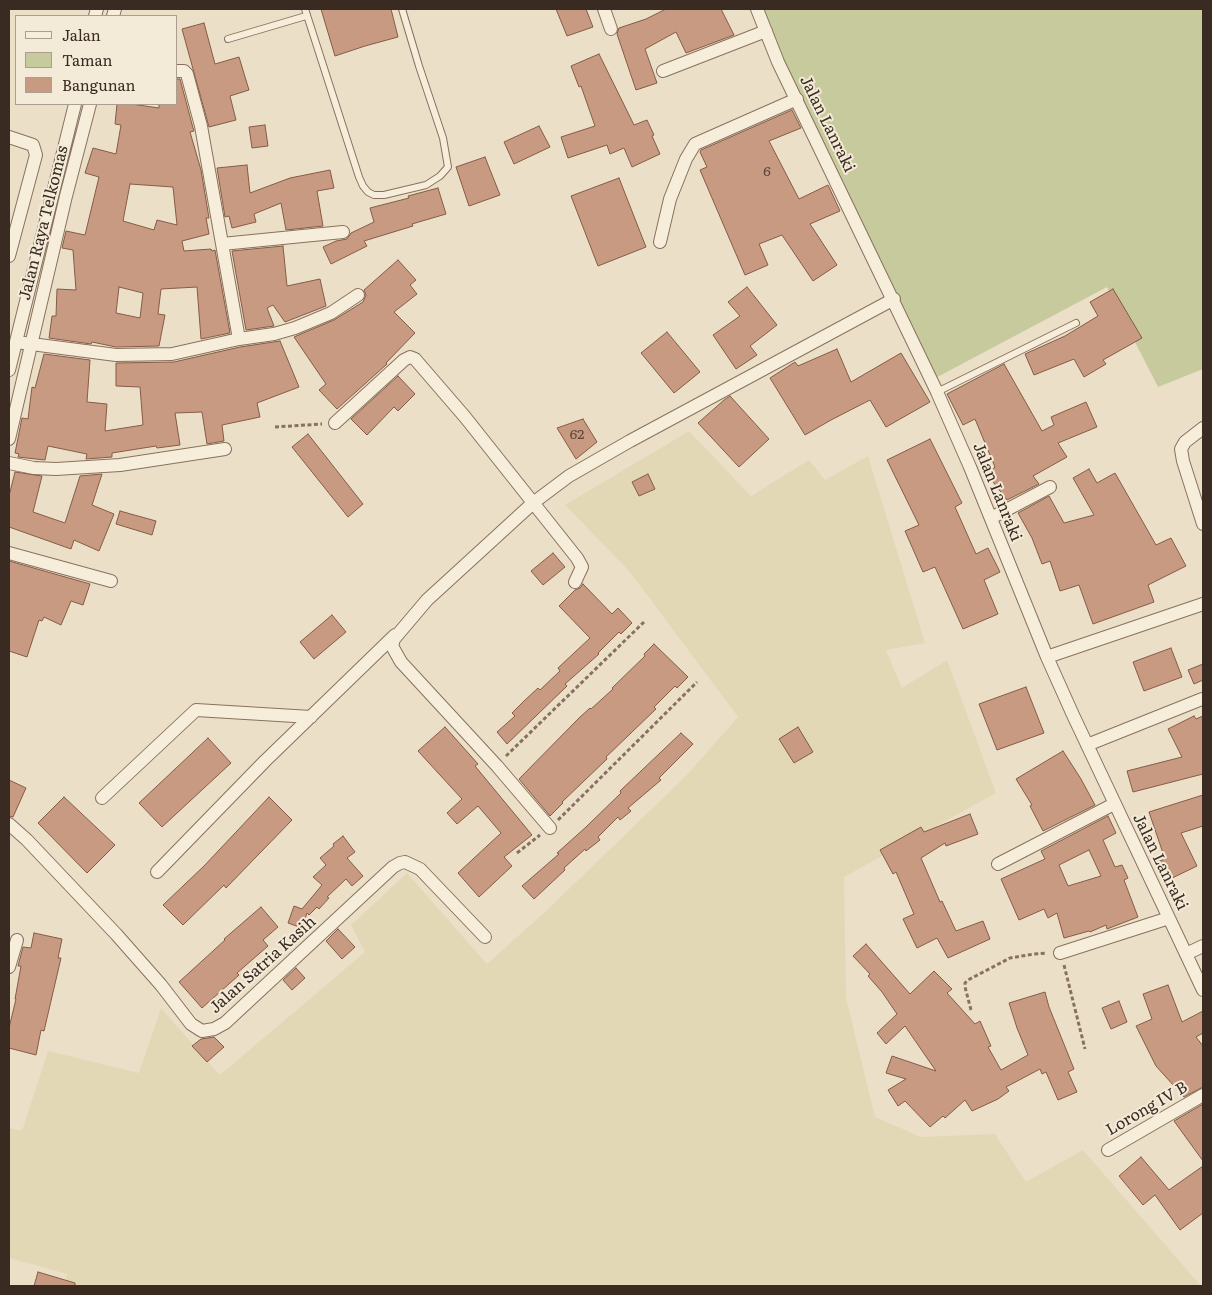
<!DOCTYPE html>
<html>
<head>
<meta charset="utf-8">
<style>
	body { margin:0 }
	#map { position:relative; width:1212px; height:1295px; overflow:hidden; background:#ecdfc8; font-family:Literata,serif }
	canvas { display:block }
	.frame { position:absolute; inset:0; border:10px solid #392b21; pointer-events:none }
	.legend { position:absolute; left:15px; top:15px; width:162px; height:90px; box-sizing:border-box; background:#f4ead8; border:1px solid #a99e8f; margin:0; padding:6px 9px; list-style:none; font-size:15px; color:#392b21 }
	.legend li { display:flex; align-items:center; gap:10px; height:25px }
	.legend b { width:25px; border:1px solid #a99e8f }
</style>
</head>
<body>
<div id="map">
<canvas width="1212" height="1295"></canvas>
<div class="frame"></div>
<ul class="legend">
<li><b style="height:6px;background:#f7eddb"></b>Jalan</li>
<li><b style="height:14px;background:#c7ca9d"></b>Taman</li>
<li><b style="height:14px;background:#c89a81"></b>Bangunan</li>
</ul>
</div>
<script>
const c = document.querySelector('canvas').getContext('2d');
c.lineJoin = 'round';
function fill(path, color) { c.fillStyle = color; c.fill(path, 'evenodd'); }
const toPath = rows => new Path2D(rows.map(r => 'M' + r).join(''));
function strokePath(path, color, width, dash) { c.strokeStyle = color; c.lineWidth = width; c.lineCap = dash ? 'butt' : 'round'; c.setLineDash(dash || []); c.stroke(path); }
function write(font, color, halo, rows, align = 'center') {
  c.font = font + ' Literata,serif'; c.lineWidth = 4; c.setLineDash([]); c.textBaseline = 'middle'; c.strokeStyle = halo; c.fillStyle = color; for (const [text, x, y, turn = 0] of rows) {
    c.save(); c.translate(x, y); c.rotate((+turn || 0) * Math.PI / 180); c.textAlign = isNaN(turn) ? turn : align; if (halo) c.strokeText(text, 0, 0); c.fillText(text, 0, 0); c.restore();
  }
}
const farmland = toPath([
	[689,431,751,496,809,460,825,480,868,456,925,643,886,650,902,688,947,660,996,793,844,877,846,998,875,1117,921,1137,995,1134,1026,1182,1083,1150,1201,1286,64,1286,67,1274,9,1258,9,1128,22,1131,48,1051,139,1073,161,1008,220,1075,365,952,351,925,407,873,487,964,546,911,687,775,738,717,630,572,565,505]
]);
const green = toPath([
	[762,9,1203,9,1203,369,1158,387,1107,287,926,383,794,92]
]);
const building = toPath([
	[321,9,391,9,398,37,365,46,335,56,321,9],
	[556,9,586,9,593,27,567,36,556,9],
	[666,9,721,9,734,35,686,53,676,32,645,49,657,83,636,90,617,34,619,28,646,19,666,9],
	[204,23,215,64,239,57,249,90,230,96,236,120,209,127,182,29,204,23],
	[599,54,634,125,647,120,654,135,652,136,660,154,632,167,624,148,610,154,607,145,568,158,561,137,595,126,581,86,579,87,571,66,599,54],
	[176,79,180,79,193,128,194,131,190,132,201,170,209,218,206,218,209,234,182,241,184,251,211,249,212,251,215,250,230,333,201,339,197,287,161,289,158,314,165,315,159,346,116,347,92,342,91,344,49,338,52,316,56,316,57,289,76,290,73,250,62,248,66,231,85,235,99,177,85,173,93,148,116,154,121,125,115,124,117,104,131,104,159,108,159,104,176,104,176,79],
	[130,184,173,187,177,225,157,220,154,230,123,221,130,184],
	[119,287,143,293,140,318,116,313,119,287],
	[792,110,801,128,769,141,799,199,828,185,840,211,810,224,837,265,813,281,782,235,759,244,768,265,745,275,700,170,707,167,700,152,701,150,792,110],
	[265,125,268,146,252,148,249,127,265,125],
	[539,126,550,147,514,164,504,142,539,126],
	[485,157,500,195,469,206,456,167,485,157],
	[247,165,250,193,290,178,330,170,334,188,317,191,323,226,286,230,281,203,254,214,256,222,232,228,229,216,225,217,217,168,247,165],
	[619,178,646,247,598,266,571,196,619,178],
	[438,188,446,214,412,224,413,226,364,241,367,246,331,264,323,247,336,241,347,239,351,233,374,222,370,208,409,198,408,196,438,188],
	[283,246,287,286,320,279,326,306,285,322,273,305,267,308,274,326,246,330,232,251,283,246],
	[398,260,416,280,410,285,417,294,394,312,415,333,386,363,387,364,337,409,319,390,326,384,294,337,334,320,363,302,366,295,364,290,398,260],
	[747,287,777,325,750,346,757,355,736,369,713,335,740,316,728,302,747,287],
	[1113,289,1142,338,1103,360,1106,364,1084,377,1074,359,1034,375,1025,354,1065,336,1098,316,1090,302,1113,289],
	[667,332,700,372,674,393,641,353,667,332],
	[280,341,299,387,257,403,260,417,222,425,224,441,207,444,202,412,175,413,180,445,157,448,156,446,112,453,112,457,86,459,87,454,48,446,45,460,18,457,19,454,15,453,22,418,28,419,32,387,35,388,44,354,90,360,87,402,107,404,105,431,143,425,140,387,116,386,116,363,174,362,240,347,280,341],
	[837,349,851,382,901,353,930,402,886,427,870,400,831,420,805,435,770,378,795,362,798,366,837,349],
	[1004,364,1042,431,1054,425,1051,417,1086,402,1097,427,1058,443,1067,457,1033,476,1039,484,1007,500,987,474,995,467,975,419,963,425,947,394,1004,364],
	[398,376,415,394,398,411,394,407,367,435,351,419,398,376],
	[730,396,769,439,739,467,698,423,724,400,730,396],
	[583,419,597,442,576,459,557,428,583,419],
	[308,434,363,504,348,517,292,447,308,434],
	[930,439,962,503,955,507,976,554,988,548,1000,572,984,580,998,614,963,629,935,567,923,572,905,531,919,525,887,460,930,439],
	[1089,469,1097,483,1115,473,1156,545,1171,538,1186,566,1148,585,1154,602,1093,624,1079,585,1060,591,1050,561,1042,564,1032,538,1018,513,1049,496,1064,523,1094,515,1073,478,1089,469],
	[15,472,42,476,33,512,65,523,80,476,102,474,92,505,114,514,99,551,74,540,71,549,9,527,9,496,15,472],
	[648,474,655,489,639,496,632,482,648,474],
	[120,511,156,521,152,535,116,524,120,511],
	[553,553,565,567,543,585,531,571,553,553],
	[9,561,90,584,83,605,71,601,61,625,44,617,42,621,39,620,27,657,9,651,9,561],
	[583,584,612,614,618,608,632,623,621,634,619,632,598,653,599,654,565,684,567,686,507,744,497,732,515,716,512,713,524,701,538,688,540,690,560,671,558,668,590,638,559,606,575,590,580,588,583,584],
	[332,615,346,632,314,659,300,642,332,615],
	[654,644,688,677,677,688,675,686,654,707,656,709,606,757,607,759,562,802,563,803,550,816,519,779,579,718,590,708,591,709,613,689,612,688,645,656,644,654,654,644],
	[1171,648,1182,677,1144,691,1133,662,1171,648],
	[1203,664,1203,680,1194,684,1188,670,1203,664],
	[1026,687,1044,733,997,750,979,704,1026,687],
	[1194,716,1196,719,1203,716,1203,774,1133,792,1127,771,1182,757,1168,729,1194,716],
	[445,727,478,764,475,766,532,835,504,857,512,866,479,897,458,873,501,833,478,806,457,824,447,813,462,799,418,751,445,727],
	[798,727,813,752,794,763,779,739,798,727],
	[681,733,693,744,659,778,661,780,628,808,631,811,620,820,618,817,598,837,600,840,586,851,585,849,564,868,565,870,534,899,522,886,559,854,557,853,586,827,621,793,620,791,681,733],
	[208,738,231,763,162,827,139,803,208,738],
	[1063,751,1081,779,1095,805,1043,831,1030,806,1032,805,1016,779,1063,751],
	[9,780,26,788,13,817,9,816,9,780],
	[1203,795,1203,826,1181,833,1197,866,1166,881,1157,862,1165,859,1149,812,1203,795],
	[64,797,115,845,87,873,38,823,64,797],
	[269,797,292,820,226,888,224,885,183,925,163,905,204,866,269,797],
	[970,814,978,834,946,846,945,843,921,858,940,902,942,901,956,931,983,921,990,939,948,958,937,938,917,948,903,919,914,914,896,872,893,874,880,850,921,827,924,832,970,814],
	[1108,816,1116,833,1103,840,1115,867,1122,865,1128,878,1124,880,1138,917,1107,929,1106,925,1090,932,1089,931,1064,938,1057,913,1048,918,1044,909,1019,920,1001,879,1045,859,1041,851,1108,816],
	[1089,850,1101,876,1068,886,1059,865,1089,850],
	[343,836,355,852,347,858,363,876,352,886,346,879,327,897,329,898,319,909,317,907,309,915,307,913,302,928,288,923,294,906,302,909,322,885,313,877,326,865,320,858,334,846,333,844,343,836],
	[261,907,278,927,263,940,268,946,237,973,239,975,202,1008,179,982,225,940,224,939,261,907],
	[338,929,355,947,342,959,326,941,338,929],
	[34,933,62,939,58,958,61,958,44,1031,41,1030,36,1055,9,1048,9,1028,16,999,15,999,21,966,18,966,23,947,31,948,34,933],
	[866,944,910,994,934,971,952,989,947,993,975,1024,980,1021,991,1046,988,1047,1001,1070,1028,1055,1017,1028,1009,1003,1045,992,1049,1007,1074,1069,1068,1072,1077,1092,1058,1100,1046,1072,1042,1074,1040,1069,1006,1087,1009,1091,998,1099,972,1111,965,1100,945,1118,943,1116,930,1127,905,1101,898,1106,888,1090,906,1079,886,1073,892,1056,936,1071,905,1026,886,1044,877,1033,897,1014,882,992,868,976,870,974,853,956,866,944],
	[296,968,305,978,292,990,283,980,296,968],
	[1168,985,1182,1022,1203,1011,1203,1033,1196,1037,1203,1046,1203,1087,1184,1097,1156,1066,1136,1026,1152,1019,1143,994,1168,985],
	[1119,1001,1127,1022,1111,1029,1102,1008,1119,1001],
	[214,1037,224,1047,207,1062,192,1046,201,1039,214,1037],
	[1203,1104,1203,1161,1174,1121,1203,1104],
	[1141,1157,1169,1190,1203,1166,1203,1213,1180,1230,1155,1195,1143,1205,1119,1176,1141,1157],
	[38,1272,75,1283,75,1286,34,1286,38,1272]
]);
const path = toPath([
	[275,427,322,424],
	[506,756,644,622],
	[558,820,697,682],
	[517,853,540,835],
	[1064,965,1085,1049],
	[971,1010,965,987,965,983,968,980,1010,958,1034,954,1047,953]
]);
const service = toPath([
	[305,9,359,177,363,186,368,192,374,195,384,195,426,185,440,176,448,167,443,138,419,66,402,9],
	[228,39,306,16],
	[937,392,1076,323]
]);
const minor = toPath([
	[604,9,611,29],
	[757,9,778,62,937,392,970,467,1047,657,1073,715,1203,990],
	[95,16,97,9],
	[113,16,115,9],
	[176,71,184,71,187,74,201,126,239,339],
	[663,71,766,31],
	[9,137,33,145,36,155,9,256],
	[660,242,670,199,686,159,695,144,797,99],
	[222,244,343,232],
	[16,342,116,355,172,354,239,339,274,334,295,328,331,313,358,295],
	[9,370,75,104],
	[335,423,404,360,410,357,415,359,465,417,577,558,582,567,575,582],
	[1203,428,1185,442,1181,449,1183,461,1203,524],
	[9,439,66,196,90,104],
	[9,463,34,468,56,469,120,465,225,449],
	[991,518,1050,487],
	[9,553,111,581],
	[1047,657,1203,604],
	[1087,745,1202,699],
	[102,798,196,710,311,717],
	[9,824,27,840,116,934,161,985,191,1024,202,1031,214,1029,225,1023,393,867,400,863,405,862,420,869,485,937],
	[550,828,497,766,401,662,392,646,394,639,427,600,533,503,569,476,630,441,894,299],
	[998,864,1114,804],
	[157,872,265,761,395,635],
	[1060,953,1169,918],
	[1186,954,1203,946],
	[9,967,17,940],
	[1108,1150,1203,1095]
]);
const numberNames = [
	["6",767,172],
	["62",577,435]
];
const streetNames = [
	["Jalan Lanraki",827,124,64],
	["Jalan Raya Telkomas",44,223,-76],
	["Jalan Lanraki",997,492,68],
	["Jalan Lanraki",1160,862,64],
	["Jalan Satria Kasih",263,965,-42],
	["Lorong IV B",1147,1109,-30]
];
fill(farmland, '#e2d8b6');
fill(green, '#c7ca9d');
fill(building, '#c89a81');
strokePath(building, '#855b45', 1);
strokePath(service, '#88725e', 8);
strokePath(minor, '#88725e', 14);
strokePath(path, '#88725e', 3, [4, 2.5]);
strokePath(service, '#f7eddb', 6);
strokePath(minor, '#f7eddb', 12);
write('14px', '#5d4739', null, numberNames);
write('16px', '#392b21', '#f4ead8', streetNames);
</script>
</body>
</html>
